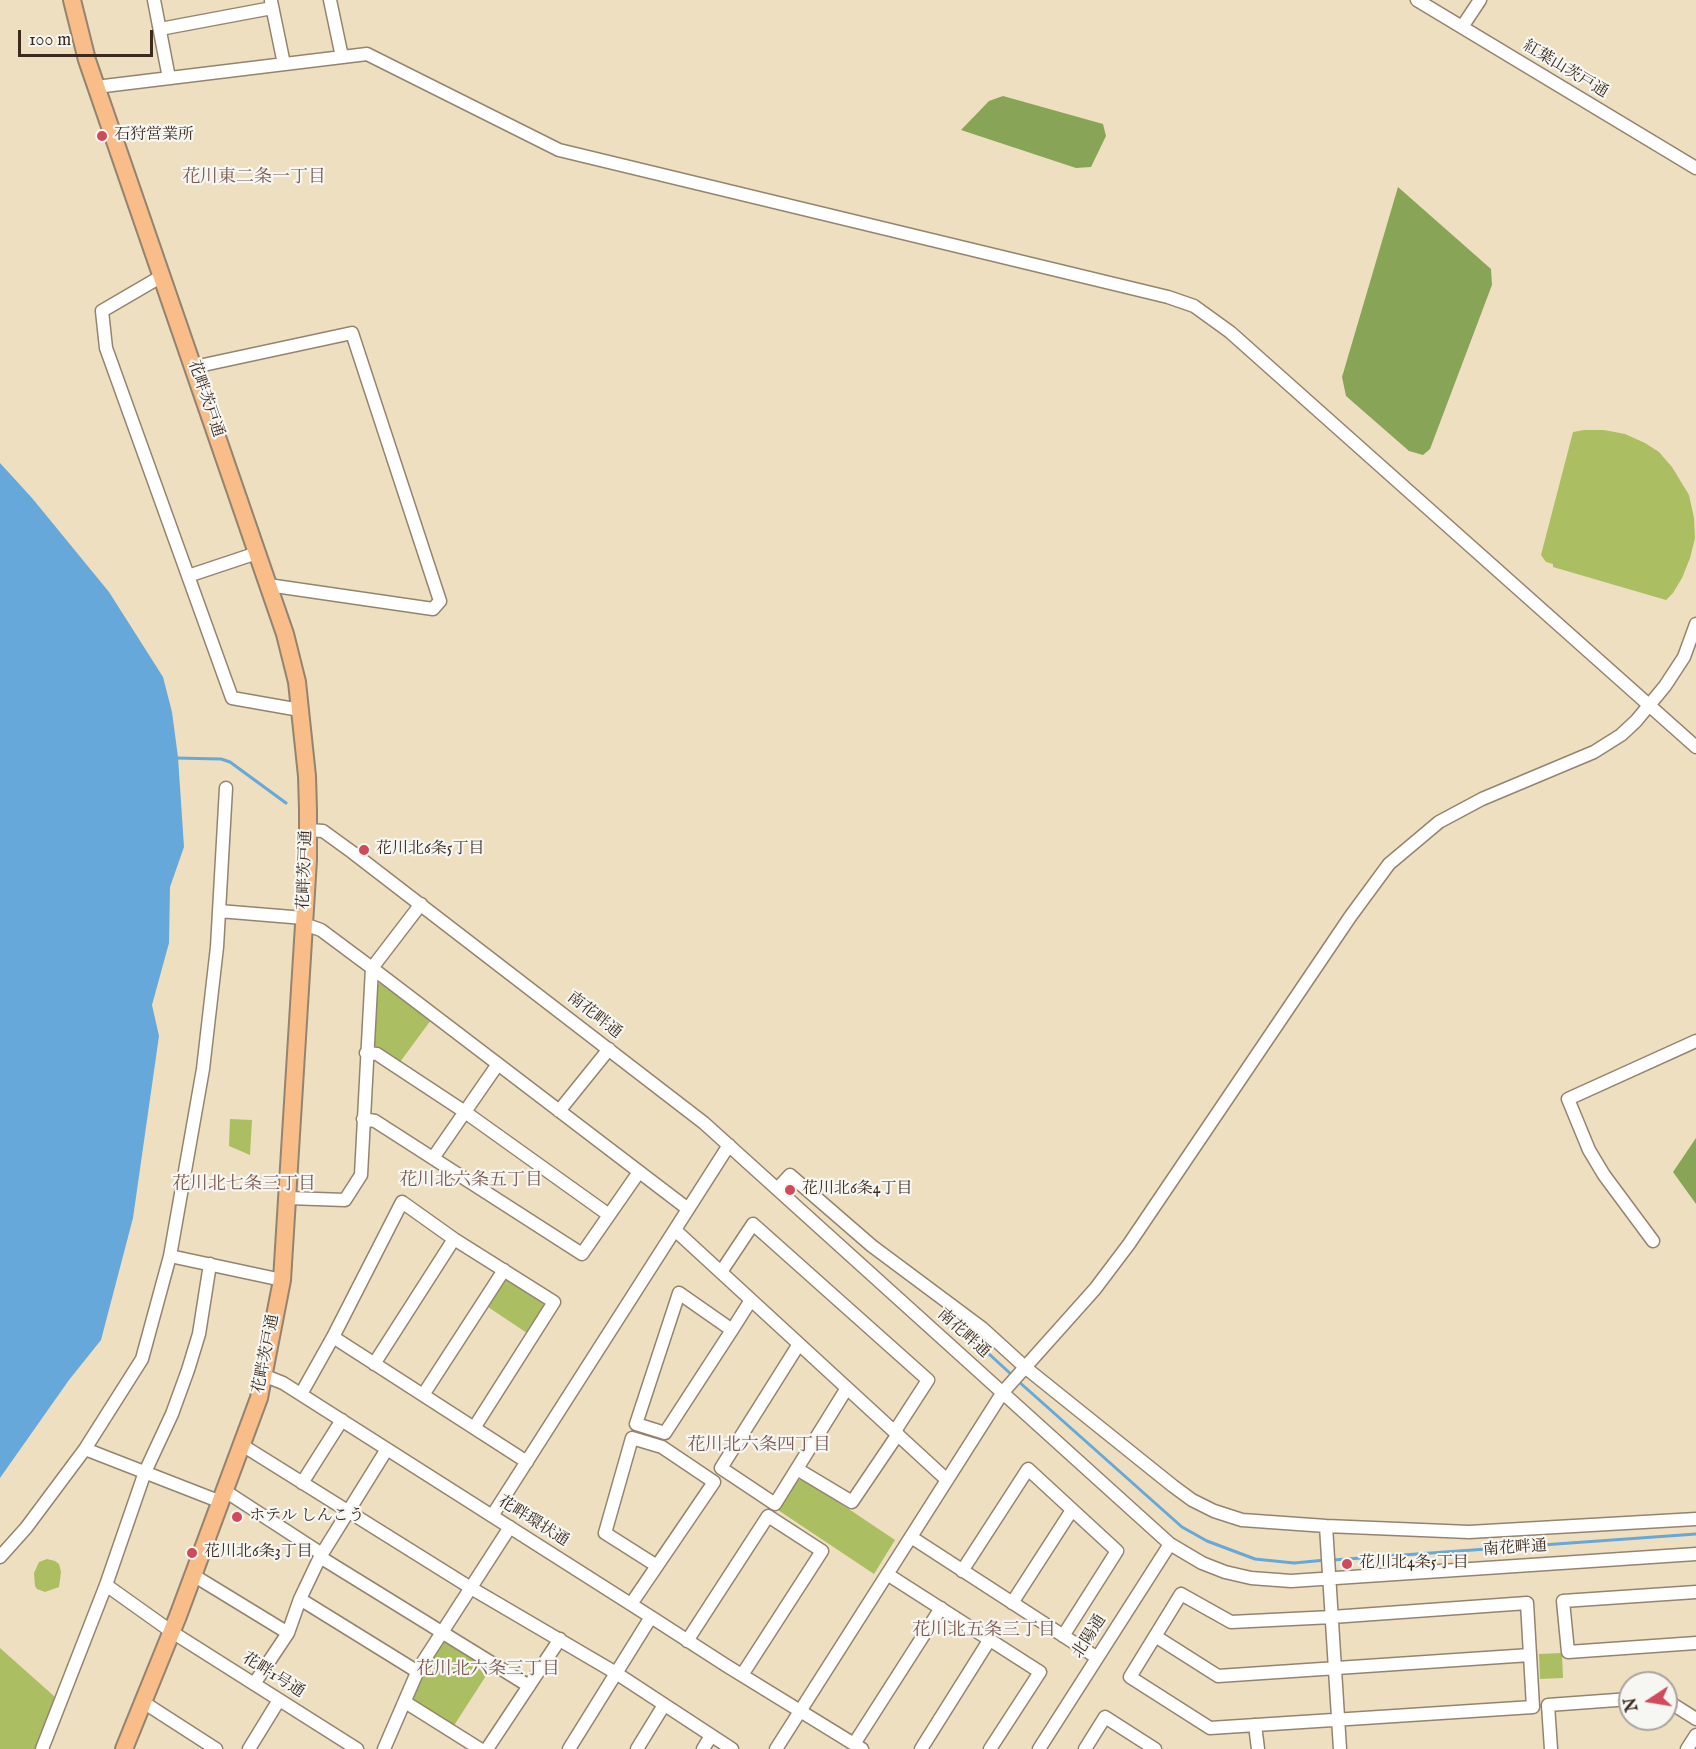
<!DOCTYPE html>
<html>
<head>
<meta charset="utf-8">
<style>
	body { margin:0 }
	#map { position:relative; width:1696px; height:1749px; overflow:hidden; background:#eedfc0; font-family:"IM FELL English",serif }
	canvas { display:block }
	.north { position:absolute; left:1618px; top:1671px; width:60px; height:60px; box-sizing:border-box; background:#f6f6f2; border:2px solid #aba49d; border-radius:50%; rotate:258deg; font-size:16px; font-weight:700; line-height:24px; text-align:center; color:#3b2a1e }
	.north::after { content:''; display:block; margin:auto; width:21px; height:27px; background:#d1495b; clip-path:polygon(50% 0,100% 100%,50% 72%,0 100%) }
	.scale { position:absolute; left:18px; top:30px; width:135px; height:27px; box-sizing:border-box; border:3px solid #3b2a1e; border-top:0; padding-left:8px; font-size:18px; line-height:21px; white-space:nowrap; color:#3b2a1e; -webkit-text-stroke:4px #f6f6f2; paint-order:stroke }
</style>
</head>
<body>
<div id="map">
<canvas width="1696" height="1749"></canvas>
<div class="north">N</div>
<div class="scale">100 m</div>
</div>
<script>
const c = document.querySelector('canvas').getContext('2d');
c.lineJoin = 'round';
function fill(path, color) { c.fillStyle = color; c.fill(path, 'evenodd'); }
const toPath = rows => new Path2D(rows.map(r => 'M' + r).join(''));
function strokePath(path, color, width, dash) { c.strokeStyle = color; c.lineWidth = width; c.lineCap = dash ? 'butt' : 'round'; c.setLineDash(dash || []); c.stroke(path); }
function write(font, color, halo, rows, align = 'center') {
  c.font = font + ' "IM FELL English","Noto Serif JP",serif'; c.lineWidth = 4.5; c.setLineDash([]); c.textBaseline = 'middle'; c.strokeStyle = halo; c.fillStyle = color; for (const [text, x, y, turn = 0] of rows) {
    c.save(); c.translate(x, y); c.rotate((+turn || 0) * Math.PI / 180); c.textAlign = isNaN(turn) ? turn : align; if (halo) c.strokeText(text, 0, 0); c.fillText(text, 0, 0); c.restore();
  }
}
const green = toPath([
	[1584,430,1604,430,1625,434,1645,443,1659,452,1672,467,1689,495,1694,518,1695,538,1690,558,1682,578,1673,593,1666,600,1553,567,1553,564,1546,562,1541,555,1573,432],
	[382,982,431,1020,400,1062,373,1045,376,985],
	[230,1119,252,1120,250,1155,229,1146],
	[509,1280,543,1302,544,1306,527,1333,488,1307,505,1281],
	[804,1479,895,1540,874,1574,778,1510,798,1480],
	[47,1559,55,1561,59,1564,61,1572,59,1587,45,1592,37,1589,35,1586,34,1573,39,1562],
	[445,1640,491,1668,453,1727,414,1703,412,1699,424,1671,443,1641],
	[0,1648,55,1697,35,1749,0,1749],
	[1562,1653,1563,1678,1540,1679,1539,1654]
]);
const forest = toPath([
	[1003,96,1103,124,1106,136,1091,167,1076,168,961,130,989,101],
	[1398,187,1491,269,1492,285,1430,449,1423,455,1409,451,1346,396,1342,377],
	[1696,1138,1696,1204,1673,1172]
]);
const water = toPath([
	[0,463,32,498,109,592,163,677,172,712,178,757,184,847,170,887,169,943,152,1005,159,1036,133,1218,101,1340,69,1380,0,1478]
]);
const stream = toPath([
	[175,758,221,759,230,762,286,803],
	[976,1342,1013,1376],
	[1018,1381,1182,1527,1207,1541,1255,1559,1294,1563,1326,1560],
	[1333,1560,1696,1534]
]);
const minor = toPath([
	[154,0,169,78],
	[330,0,342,57],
	[1417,0,1696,168],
	[271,1,284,64],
	[1462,27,1480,0],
	[160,29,272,8],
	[96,87,367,54,559,150,1168,297,1194,306,1230,332,1696,747],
	[162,276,102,311,106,348,232,698,300,710],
	[194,367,352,333,440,601,433,609,268,585],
	[188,576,257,553],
	[308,830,323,831,352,852,704,1123,1170,1544,1202,1563,1225,1572,1251,1578,1291,1581,1696,1554],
	[219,911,304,918],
	[304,924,321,930,372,968,688,1209],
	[366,1053,377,1054,465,1112,609,1215],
	[559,1111,609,1049],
	[363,1119,375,1121,582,1254,639,1172],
	[433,1158,498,1064],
	[777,1189,790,1175,872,1246,982,1328,1026,1368,1173,1486,1192,1500,1214,1511,1242,1520,1326,1526,1469,1532,1696,1519],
	[288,1198,345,1200,361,1175,372,968,421,904],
	[675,1230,947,1480],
	[1653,1241,1604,1175,1589,1150,1568,1099,1696,1041],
	[170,1256,282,1280],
	[721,1272,753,1224,928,1380,895,1431],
	[732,1330,679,1293,636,1424,665,1433,732,1330,751,1300],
	[333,1337,527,1462],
	[799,1344,721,1468,775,1504,847,1388],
	[374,1364,454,1239],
	[263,1375,283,1383,651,1617,569,1749],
	[301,1394,333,1337,402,1202,454,1239,554,1302,474,1428],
	[423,1395,504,1270],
	[242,1445,471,1588,616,1673,732,1749],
	[85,1449,221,1502],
	[797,1469,852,1502,898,1434],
	[302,1483,342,1420],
	[225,1491,322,1554],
	[492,1516,729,1145],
	[1326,1526,1340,1749],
	[911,1537,1096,1657],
	[0,1557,26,1528,85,1449,142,1359,170,1256,203,1069,217,947,226,788],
	[320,1557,529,1686],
	[962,1571,1028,1469,1117,1551,1063,1636],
	[887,1574,1040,1672,990,1749],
	[193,1575,288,1633],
	[106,1585,172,1632,357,1749],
	[1696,1592,1563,1601,1568,1652,1696,1643],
	[1181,1594,1231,1622,1332,1617,1527,1603,1533,1707,1210,1728,1130,1677,1181,1594],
	[300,1599,418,1672],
	[1012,1603,1072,1510],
	[631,1604,714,1482,662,1447,632,1438,605,1533,657,1566],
	[651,1617,727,1666,862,1749],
	[1155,1636,1218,1676,1530,1655],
	[687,1641,768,1516,822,1551,742,1675],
	[254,1684,288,1633,300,1599,320,1557,387,1449],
	[1666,1700,1696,1719],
	[143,1702,216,1749],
	[405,1702,480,1749],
	[1255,1725,1258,1749],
	[854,1744,941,1608],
	[42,1749,106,1585,145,1472,172,1414,188,1370,199,1334,210,1264],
	[249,1749,279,1700],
	[384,1749,419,1668,510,1527],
	[487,1749,560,1639],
	[637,1749,664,1705],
	[703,1749,711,1736],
	[776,1749,1003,1392,1095,1289,1129,1244,1350,917,1389,864,1439,822,1482,799,1594,752,1621,735,1636,721,1665,686,1684,657,1696,624],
	[921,1749,990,1639],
	[1039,1749,1170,1544],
	[1085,1749,1105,1717,1155,1749],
	[1551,1749,1548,1705,1630,1699],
	[1687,1749,1696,1735]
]);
const major = toPath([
	[72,0,87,60,285,634,297,682,307,776,308,810,308,860,282,1280,259,1398,178,1616,124,1749]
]);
const markers = [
	[102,136,6,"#d1495b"],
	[364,850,6,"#d1495b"],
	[790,1190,6,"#d1495b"],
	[237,1517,6,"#d1495b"],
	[192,1553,6,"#d1495b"],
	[1347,1564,6,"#d1495b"]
];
const streetNames = [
	["紅葉山茨戸通",1565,70,31],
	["花畔茨戸通",205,399,71],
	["花畔茨戸通",306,870,-88],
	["南花畔通",594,1016,38],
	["南花畔通",963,1334,42],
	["花畔茨戸通",267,1354,-79],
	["花畔環状通",533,1522,32],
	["南花畔通",1515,1549,-4],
	["北陽通",1090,1637,-57],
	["花畔1号通",273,1676,32]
];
const poiNames = [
	["石狩営業所",114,136],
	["花川北6条5丁目",376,850],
	["花川北6条4丁目",802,1190],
	["ホテル しんこう",249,1517],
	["花川北6条3丁目",204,1553],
	["花川北4条5丁目",1359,1564]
];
const neighbourhoodNames = [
	["花川東二条一丁目",254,178],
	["花川北六条五丁目",471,1181],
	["花川北七条三丁目",244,1185],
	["花川北六条四丁目",759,1446],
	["花川北五条三丁目",984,1631],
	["花川北六条三丁目",488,1670]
];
fill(green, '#abbe61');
fill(forest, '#88a557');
fill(water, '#66a8da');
strokePath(stream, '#66a8da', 3);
strokePath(minor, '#94846f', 15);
strokePath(major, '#94846f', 20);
strokePath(minor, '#fff', 12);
strokePath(major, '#f8bd89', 16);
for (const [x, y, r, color] of markers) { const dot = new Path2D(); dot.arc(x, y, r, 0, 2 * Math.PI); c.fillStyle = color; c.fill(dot); strokePath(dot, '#f6f6f2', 2); }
write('16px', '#3b2a1e', '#f6f6f2', streetNames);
write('16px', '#3b2a1e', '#f6f6f2', poiNames, 'left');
write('18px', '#7a574f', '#f6f6f2', neighbourhoodNames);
</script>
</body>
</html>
